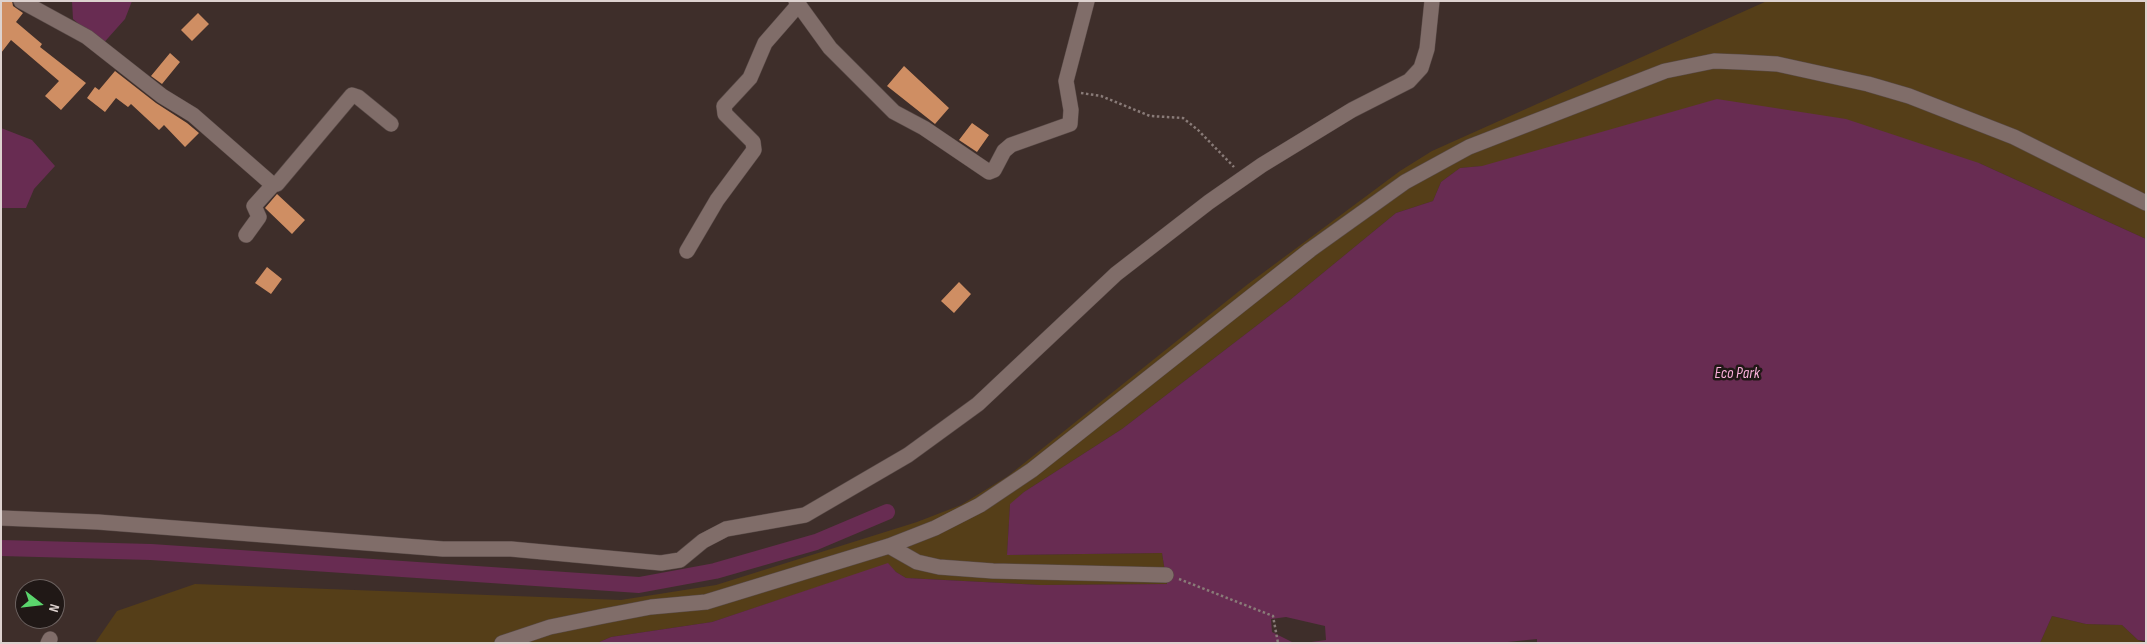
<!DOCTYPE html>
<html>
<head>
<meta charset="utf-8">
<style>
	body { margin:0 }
	#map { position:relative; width:2147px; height:644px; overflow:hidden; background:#3e2e2a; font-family:"Sofia Sans Condensed",sans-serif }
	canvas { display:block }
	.frame { position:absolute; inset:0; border:2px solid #ddd2cf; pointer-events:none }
	.north { position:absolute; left:15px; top:579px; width:50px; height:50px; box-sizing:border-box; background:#201816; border:1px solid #6c6260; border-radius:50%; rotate:106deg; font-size:14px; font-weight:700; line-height:20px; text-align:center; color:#ddd2cf }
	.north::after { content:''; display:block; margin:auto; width:18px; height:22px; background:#5bd56d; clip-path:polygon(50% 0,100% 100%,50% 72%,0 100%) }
</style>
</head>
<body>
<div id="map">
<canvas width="2147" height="644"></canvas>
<div class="frame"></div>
<div class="north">N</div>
</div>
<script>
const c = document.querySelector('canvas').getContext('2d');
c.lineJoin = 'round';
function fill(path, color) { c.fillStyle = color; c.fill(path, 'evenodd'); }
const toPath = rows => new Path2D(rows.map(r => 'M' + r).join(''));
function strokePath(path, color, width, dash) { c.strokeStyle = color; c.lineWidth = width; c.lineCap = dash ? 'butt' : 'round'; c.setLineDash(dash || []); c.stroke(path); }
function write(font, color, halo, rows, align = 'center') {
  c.font = font + ' "Sofia Sans Condensed",sans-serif'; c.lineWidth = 5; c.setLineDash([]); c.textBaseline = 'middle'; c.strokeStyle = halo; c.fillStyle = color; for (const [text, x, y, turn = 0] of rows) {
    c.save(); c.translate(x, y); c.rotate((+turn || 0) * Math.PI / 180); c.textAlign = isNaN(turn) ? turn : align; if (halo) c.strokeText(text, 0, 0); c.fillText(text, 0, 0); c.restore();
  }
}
const green = toPath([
	[1767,1,2146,1,2146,239,1979,163,1482,166,1460,168,1441,182,1433,201,1396,213,1290,300,1122,429,1024,492,1010,505,1007,555,1162,553,1167,584,1041,585,906,578,896,572,888,564,712,622,611,637,597,643,95,643,117,611,195,584,621,600,716,585,917,522,961,505,1008,476,1248,284,1400,171,1432,151],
	[2052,616,2086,624,2122,625,2138,640,2146,643,2040,643]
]);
const water = toPath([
	[72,1,132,1,125,19,100,47,94,37,73,19],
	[1717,99,1846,119,1979,163,2146,239,2146,641,2138,640,2122,625,2086,624,2052,616,2040,643,1537,643,1537,639,1498,643,1304,643,1326,640,1325,626,1286,617,1271,619,1272,632,1294,643,597,643,611,637,712,622,888,563,896,572,906,578,1041,585,1167,584,1162,553,1007,555,1010,504,1024,492,1122,429,1290,300,1396,213,1433,201,1441,182,1460,168,1482,166],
	[1,128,32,140,55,166,34,189,26,208,1,208]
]);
const canal = toPath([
	[1,548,151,552,639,585,715,571,816,542,887,512]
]);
const building = toPath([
	[1,1,12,1,13,6,23,13,16,22,42,44,40,47,86,83,61,110,45,96,59,81,11,40,1,53],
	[198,13,209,24,192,41,181,30],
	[170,53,180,62,162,84,151,76],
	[904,66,949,108,935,124,887,86],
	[115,71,156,103,187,123,199,133,185,147,164,125,159,130,131,104,128,107,116,98,105,112,87,98,95,87,99,90],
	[972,123,989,135,977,152,959,140],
	[277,194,305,220,292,234,265,208],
	[267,267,282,279,271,294,255,283],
	[959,282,971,294,954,313,941,301]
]);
const path = toPath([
	[1081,93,1101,96,1150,116,1183,118,1198,130,1234,167],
	[1179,579,1273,616,1278,643]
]);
const minor = toPath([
	[21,1,87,37,162,96,193,115,273,185,277,184,352,95,358,97,391,124],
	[796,1,830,48,894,112,924,128,989,172,994,170,1004,151,1011,145,1070,124,1071,110,1066,81,1087,1],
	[246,235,259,217,254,206,273,185],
	[687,251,717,200,754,150,753,142,725,114,724,106,750,78,765,43,799,4],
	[1,518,98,522,443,549,511,549,661,563,680,560,703,541,726,529,805,515,908,455,978,404,1116,274,1209,202,1262,165,1352,110,1409,81,1421,68,1427,49,1432,1],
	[889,546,917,562,939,567,993,571,1166,575],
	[48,643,50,639],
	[502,643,550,627,604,616,651,607,706,602,889,546,935,528,980,505,1032,470,1310,250,1405,182,1469,147,1665,71,1714,61,1740,62,1777,64,1868,84,1909,96,2014,137,2146,203]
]);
const waterNames = [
	["Eco Park",1737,374]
];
fill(green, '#553e18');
fill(water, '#682c52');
strokePath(canal, '#682c52', 16);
fill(building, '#cf8e63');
strokePath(minor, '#594b48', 16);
strokePath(path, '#897b78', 2.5, [2.5, 2.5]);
strokePath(minor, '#806d69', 15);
write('italic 16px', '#faafda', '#201816', waterNames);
</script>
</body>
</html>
